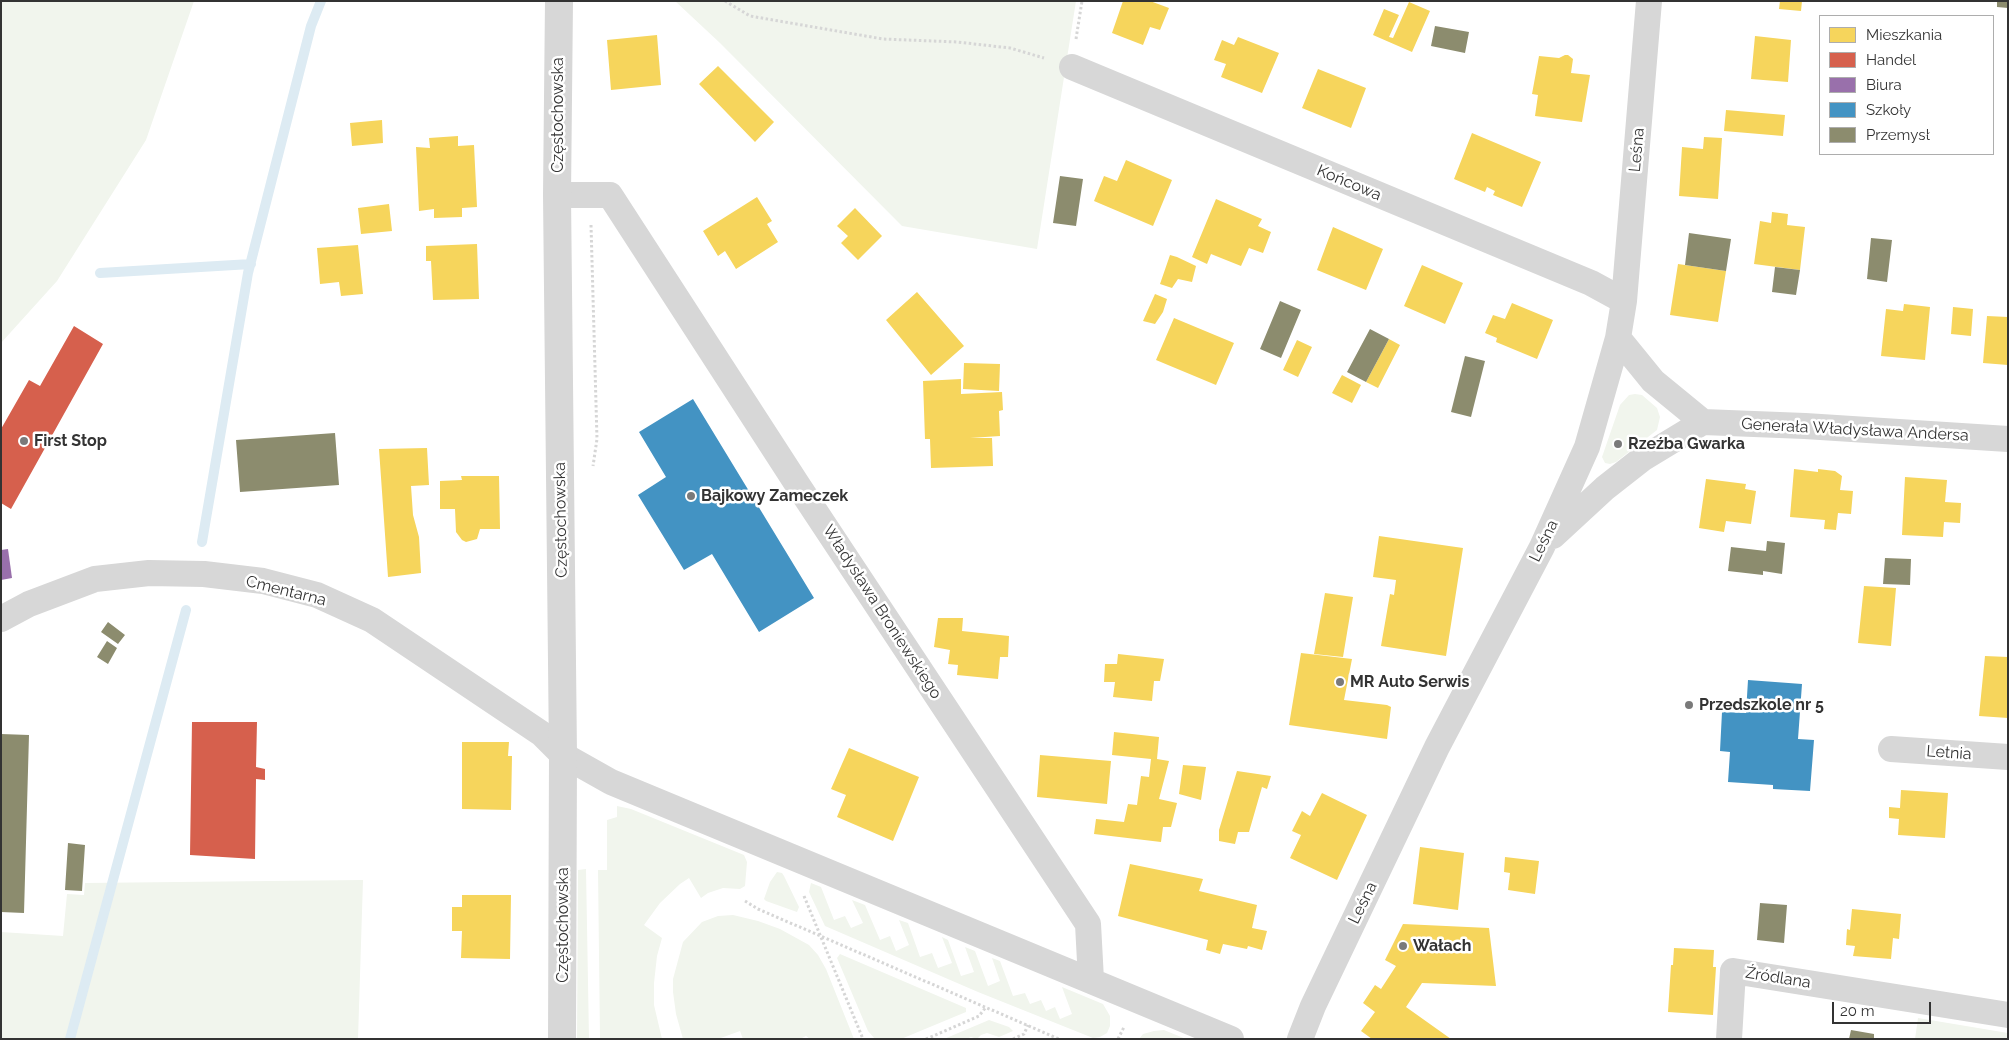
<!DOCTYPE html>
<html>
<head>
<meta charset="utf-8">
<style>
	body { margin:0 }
	#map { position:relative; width:2009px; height:1040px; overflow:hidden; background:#fff; font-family:Raleway,sans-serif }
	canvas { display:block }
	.frame { position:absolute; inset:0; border:2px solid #333; pointer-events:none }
	.legend { position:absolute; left:1819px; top:15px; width:175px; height:140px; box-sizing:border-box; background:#fff; border:1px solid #adadad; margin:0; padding:6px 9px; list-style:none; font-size:15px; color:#333 }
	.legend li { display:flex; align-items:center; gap:10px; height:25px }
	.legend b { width:25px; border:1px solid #adadad }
	.scale { position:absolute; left:1832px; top:1002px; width:99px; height:22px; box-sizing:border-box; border:2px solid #333; border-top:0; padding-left:6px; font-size:15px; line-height:18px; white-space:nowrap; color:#333; -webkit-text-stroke:4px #fff; paint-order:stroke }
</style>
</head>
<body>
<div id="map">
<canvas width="2009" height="1040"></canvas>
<div class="frame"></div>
<ul class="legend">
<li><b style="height:14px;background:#f6d55c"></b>Mieszkania</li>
<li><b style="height:14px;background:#d6604d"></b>Handel</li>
<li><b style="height:14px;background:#9970ab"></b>Biura</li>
<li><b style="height:14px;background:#4393c3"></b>Szkoły</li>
<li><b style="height:14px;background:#8c8c6e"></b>Przemysł</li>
</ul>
<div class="scale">20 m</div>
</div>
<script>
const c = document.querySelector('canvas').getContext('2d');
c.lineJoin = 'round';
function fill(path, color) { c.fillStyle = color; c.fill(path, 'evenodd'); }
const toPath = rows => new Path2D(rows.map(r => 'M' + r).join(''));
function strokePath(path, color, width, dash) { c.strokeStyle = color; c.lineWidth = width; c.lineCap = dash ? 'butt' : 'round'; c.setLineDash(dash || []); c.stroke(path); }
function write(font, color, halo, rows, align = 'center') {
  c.font = font + ' Raleway,sans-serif'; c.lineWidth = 5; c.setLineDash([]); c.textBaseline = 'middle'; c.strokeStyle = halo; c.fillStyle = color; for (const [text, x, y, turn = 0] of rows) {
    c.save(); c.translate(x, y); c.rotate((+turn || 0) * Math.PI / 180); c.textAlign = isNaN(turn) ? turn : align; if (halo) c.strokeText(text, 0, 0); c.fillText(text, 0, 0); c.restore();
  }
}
const green = toPath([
	[1,1,194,1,146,140,57,281,1,343],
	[675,1,1076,1,1037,249,902,226,720,43],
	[1635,394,1642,395,1657,408,1660,417,1657,430,1616,462,1610,464,1605,463,1602,457,1620,405,1629,395],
	[617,806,631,809,744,855,747,862,745,886,740,889,723,888,708,893,701,898,689,878,680,884,660,903,644,925,662,938,657,956,654,983,654,1005,662,1039,600,1039,598,870,607,870,607,820,617,817],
	[586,869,589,1039,577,1039,578,870],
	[777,872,782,873,784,876,799,907,797,912,766,901,764,899,770,882],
	[363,880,358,1039,1,1039,1,932,63,936,67,894,84,895,85,883],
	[811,883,821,887,834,920,845,916,851,928,863,923,852,900,865,905,880,940,890,936,896,951,909,945,899,920,908,923,920,957,932,953,938,968,952,963,942,937,948,940,961,976,974,972,965,947,975,951,988,986,1000,981,992,958,1000,961,1013,996,1025,993,1030,1004,1041,1000,1046,1011,1055,1007,1060,1019,1072,1014,1062,987,1103,1004,1110,1016,1110,1026,1107,1033,1100,1037,1093,1038,978,992,825,926,809,892],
	[733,915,758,921,780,929,809,945,818,955,826,969,854,1039,810,1039,806,1036,800,1039,743,1039,740,1031,718,1039,683,1039,676,1014,673,992,673,979,683,942,702,922,718,916],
	[840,954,966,1008,966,1012,901,1039,875,1039,868,1031,837,958],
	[1918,1018,2008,1033,2008,1039,1915,1039],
	[989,1020,1009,1027,1013,1031,999,1037,987,1033,981,1035,977,1039,971,1037,966,1039,944,1039],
	[1164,1030,1186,1039,1139,1039,1143,1034,1154,1031]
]);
const homes = toPath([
	[1123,1,1150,1,1169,8,1160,30,1150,27,1143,45,1112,33],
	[1780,1,1802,1,1801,11,1779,9],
	[1409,2,1430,11,1412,52,1373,35,1384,9,1399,15,1389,37,1393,38],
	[657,35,661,85,611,90,607,40],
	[1755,36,1791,40,1788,82,1751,79],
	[1238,37,1279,53,1262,93,1221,77,1226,64,1214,60,1222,40,1234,45],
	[1565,55,1568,55,1573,59,1571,73,1590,75,1582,122,1535,116,1538,95,1532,94,1539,56,1559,58],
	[718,66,774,122,755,142,699,84],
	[1318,69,1366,88,1351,128,1302,108],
	[1726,110,1785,115,1783,136,1724,131],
	[382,120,383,143,352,146,350,123],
	[1472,133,1541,162,1522,207,1493,195,1495,191,1487,187,1485,192,1454,179],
	[458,136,458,146,474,145,477,207,462,208,462,217,434,218,434,209,419,211,416,147,430,148,429,138],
	[1704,137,1722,138,1718,199,1679,196,1682,147,1703,149],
	[1126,160,1172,180,1153,226,1094,201,1104,176,1117,181],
	[757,197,772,221,767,224,778,242,736,269,725,251,718,256,703,231],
	[1216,199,1262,219,1258,226,1271,232,1263,253,1249,248,1241,266,1211,254,1207,264,1192,257],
	[389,204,392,231,361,234,358,208],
	[855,208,882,236,858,260,841,243,848,236,837,226],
	[1772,212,1788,214,1787,225,1805,227,1800,270,1754,264,1760,221,1771,223],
	[1333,227,1383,249,1366,290,1317,270],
	[477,244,479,299,433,300,431,261,426,261,426,246],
	[358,245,363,294,341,296,339,282,320,284,317,248],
	[1170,255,1177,257,1196,266,1192,282,1178,279,1172,288,1160,284],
	[1678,264,1726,271,1718,322,1670,315],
	[1422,265,1463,283,1445,324,1404,306],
	[917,292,964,346,931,375,886,320],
	[1155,294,1167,299,1163,312,1155,324,1143,321],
	[1512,303,1553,320,1537,359,1496,342,1497,338,1485,333,1493,315,1505,319],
	[1904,304,1930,307,1925,360,1881,356,1886,309,1903,311],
	[1953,307,1973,309,1971,336,1951,334],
	[1987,316,2008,317,2008,365,1983,363],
	[1174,318,1234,343,1216,385,1156,360],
	[1389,339,1400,345,1378,388,1366,382],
	[1297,340,1312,347,1298,377,1283,370],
	[964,363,1000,364,999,391,963,389],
	[1342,375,1361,385,1352,403,1332,393],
	[961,379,961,394,1002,392,1003,410,999,411,1000,436,970,438,992,438,993,466,931,468,930,439,925,439,923,381],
	[427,448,429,485,411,486,413,515,419,537,421,573,388,577,379,449],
	[1794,469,1818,472,1818,469,1835,471,1842,476,1840,490,1853,491,1851,514,1838,513,1836,530,1824,529,1825,520,1790,517],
	[461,476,499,476,500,529,480,529,477,539,466,542,462,540,456,532,455,509,440,509,440,481,462,480],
	[1905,477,1947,480,1945,502,1961,503,1960,523,1944,522,1943,537,1902,535],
	[1706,479,1746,484,1745,489,1756,491,1751,524,1726,521,1724,532,1699,528],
	[1379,536,1463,548,1446,656,1381,646,1390,594,1394,595,1396,580,1373,577],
	[1864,586,1896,588,1891,646,1858,643],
	[1325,593,1353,597,1343,657,1314,654],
	[938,618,963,618,962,631,1009,636,1008,657,1000,657,998,679,957,675,958,665,948,664,950,650,934,647],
	[1301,653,1352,659,1344,700,1387,705,1391,707,1387,739,1289,725],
	[1118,654,1164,659,1160,681,1154,681,1152,701,1113,697,1115,682,1104,682,1105,664,1117,664],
	[1985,656,2008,657,2008,718,1979,716],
	[1114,732,1159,737,1157,759,1169,761,1159,799,1177,803,1171,827,1163,827,1161,842,1094,834,1096,819,1124,822,1128,804,1137,805,1141,776,1149,777,1151,759,1112,755],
	[462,742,509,742,508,756,512,756,511,810,462,809],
	[849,748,919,777,893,841,837,817,846,795,831,789],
	[1040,755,1111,761,1107,804,1037,797],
	[1183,765,1206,767,1201,800,1179,794],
	[1237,771,1271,776,1267,789,1262,787,1249,832,1238,832,1235,844,1219,841,1219,830],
	[1901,790,1948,793,1945,838,1898,835,1899,819,1889,818,1889,807,1900,808],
	[1322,793,1367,815,1337,880,1290,858,1301,835,1292,831,1302,811,1310,816],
	[1420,847,1464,853,1458,910,1413,904],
	[1505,857,1539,861,1535,894,1508,890,1510,873,1504,872],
	[1130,864,1203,879,1199,891,1257,905,1252,928,1267,931,1262,950,1248,946,1247,949,1223,944,1220,954,1206,950,1208,940,1118,916],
	[462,895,511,895,510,959,461,958,462,931,452,931,452,907,462,907],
	[1852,909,1901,914,1899,939,1893,938,1891,959,1853,956,1855,946,1846,945,1847,929,1850,930],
	[1403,924,1489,928,1496,986,1422,983,1406,1007,1451,1039,1372,1039,1361,1031,1375,1012,1363,1003,1375,985,1381,989,1396,966,1385,960],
	[1674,948,1714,950,1713,967,1716,967,1713,1015,1668,1012,1671,965,1673,965]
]);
const shops = toPath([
	[74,326,103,344,11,509,1,503,1,429,29,380,40,386],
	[192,722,257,722,256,767,265,769,265,780,256,779,255,859,190,855]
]);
const offices = toPath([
	[8,549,12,578,1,580,1,550]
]);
const schools = toPath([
	[693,399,814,598,759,632,712,554,684,570,638,495,666,477,639,432],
	[1748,680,1802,684,1798,739,1814,740,1810,791,1773,789,1773,785,1728,782,1730,752,1720,751,1722,712,1746,713]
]);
const industry = toPath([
	[1997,1,2008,1,2008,8,1997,7],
	[1435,26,1469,32,1465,53,1431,46],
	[1060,176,1083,179,1076,226,1053,223],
	[1689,233,1731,239,1726,271,1685,265],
	[1871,238,1892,240,1887,282,1867,279],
	[1775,267,1800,270,1796,295,1772,292],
	[1280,301,1301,310,1281,358,1260,349],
	[1370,329,1389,339,1366,382,1347,372],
	[1465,356,1485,361,1471,417,1451,412],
	[335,433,339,485,240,492,236,440],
	[1767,541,1785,543,1782,574,1763,571,1763,575,1728,571,1731,547,1766,551],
	[1885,558,1911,559,1910,585,1883,584],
	[108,622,125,635,118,644,101,632],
	[107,641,117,648,108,664,97,657],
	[1,734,29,735,24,913,1,912],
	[68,843,85,845,82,891,65,890],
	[1760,903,1787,905,1784,943,1757,940],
	[1851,1030,1874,1034,1874,1039,1849,1039]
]);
const stream = toPath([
	[100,273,251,264],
	[202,542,248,273,311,26,321,1],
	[70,1039,186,610]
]);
const path = toPath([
	[725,1,750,16,883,39,957,42,1010,48,1044,58],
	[1076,39,1082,1],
	[591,225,597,439,593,466],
	[804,896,863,1039],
	[745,901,758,909,1059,1039],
	[926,1039,979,1016,986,1007],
	[1013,1039,1024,1034,1028,1025],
	[1118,1039,1124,1027]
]);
const minor = toPath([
	[1072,67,1591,283,1624,301],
	[557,195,610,195,797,484,1088,924,1091,980],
	[1618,338,1653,381,1703,422],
	[1553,536,1605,488,1642,459,1703,422,1805,426,2008,439],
	[1,619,29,604,95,579,149,573,204,574,263,581,317,595,372,620,542,734,563,755,611,782,1231,1039],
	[1891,749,2008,757],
	[1300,1039,1313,1006,1437,747,1542,547,1587,447,1618,338,1624,301,1649,1],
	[1729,1039,1733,971,2008,1015]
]);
const tertiary = toPath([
	[559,1,557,195,563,755,562,1039]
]);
const markers = [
	[24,441,5,"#7a7a7a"],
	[1618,444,5,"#7a7a7a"],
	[691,496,5,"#7a7a7a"],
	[1340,682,5,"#7a7a7a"],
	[1689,705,5,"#7a7a7a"],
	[1403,946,5,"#7a7a7a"]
];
const streetNames = [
	["Częstochowska",558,115,-90],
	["Leśna",1637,150,-85],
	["Końcowa",1349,183,23],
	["Generała Władysława Andersa",1855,430,3],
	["Częstochowska",561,520,-91],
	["Leśna",1544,541,-64],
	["Cmentarna",286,591,14],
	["Władysława Broniewskiego",882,612,57],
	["Letnia",1949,753,4],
	["Leśna",1363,903,-64],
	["Częstochowska",563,925,-90],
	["Źródlana",1778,978,9]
];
const poiNames = [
	["First Stop",34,441],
	["Rzeźba Gwarka",1628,444],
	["Bajkowy Zameczek",701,496],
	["MR Auto Serwis",1350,682],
	["Przedszkole nr 5",1699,705],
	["Wałach",1413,946]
];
fill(green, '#f1f5ed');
fill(homes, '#f6d55c');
fill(shops, '#d6604d');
fill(offices, '#9970ab');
fill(schools, '#4393c3');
fill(industry, '#8c8c6e');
strokePath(stream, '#ddebf3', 10);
strokePath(path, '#d6d6d6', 3, [2.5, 2.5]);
strokePath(minor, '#d7d7d7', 26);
strokePath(tertiary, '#d7d7d7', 28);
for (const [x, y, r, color] of markers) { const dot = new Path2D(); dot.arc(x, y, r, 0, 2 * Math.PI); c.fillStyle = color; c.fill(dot); strokePath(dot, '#fff', 2); }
write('16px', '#333', '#fff', streetNames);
write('bold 16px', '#333', '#fff', poiNames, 'left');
</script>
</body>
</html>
